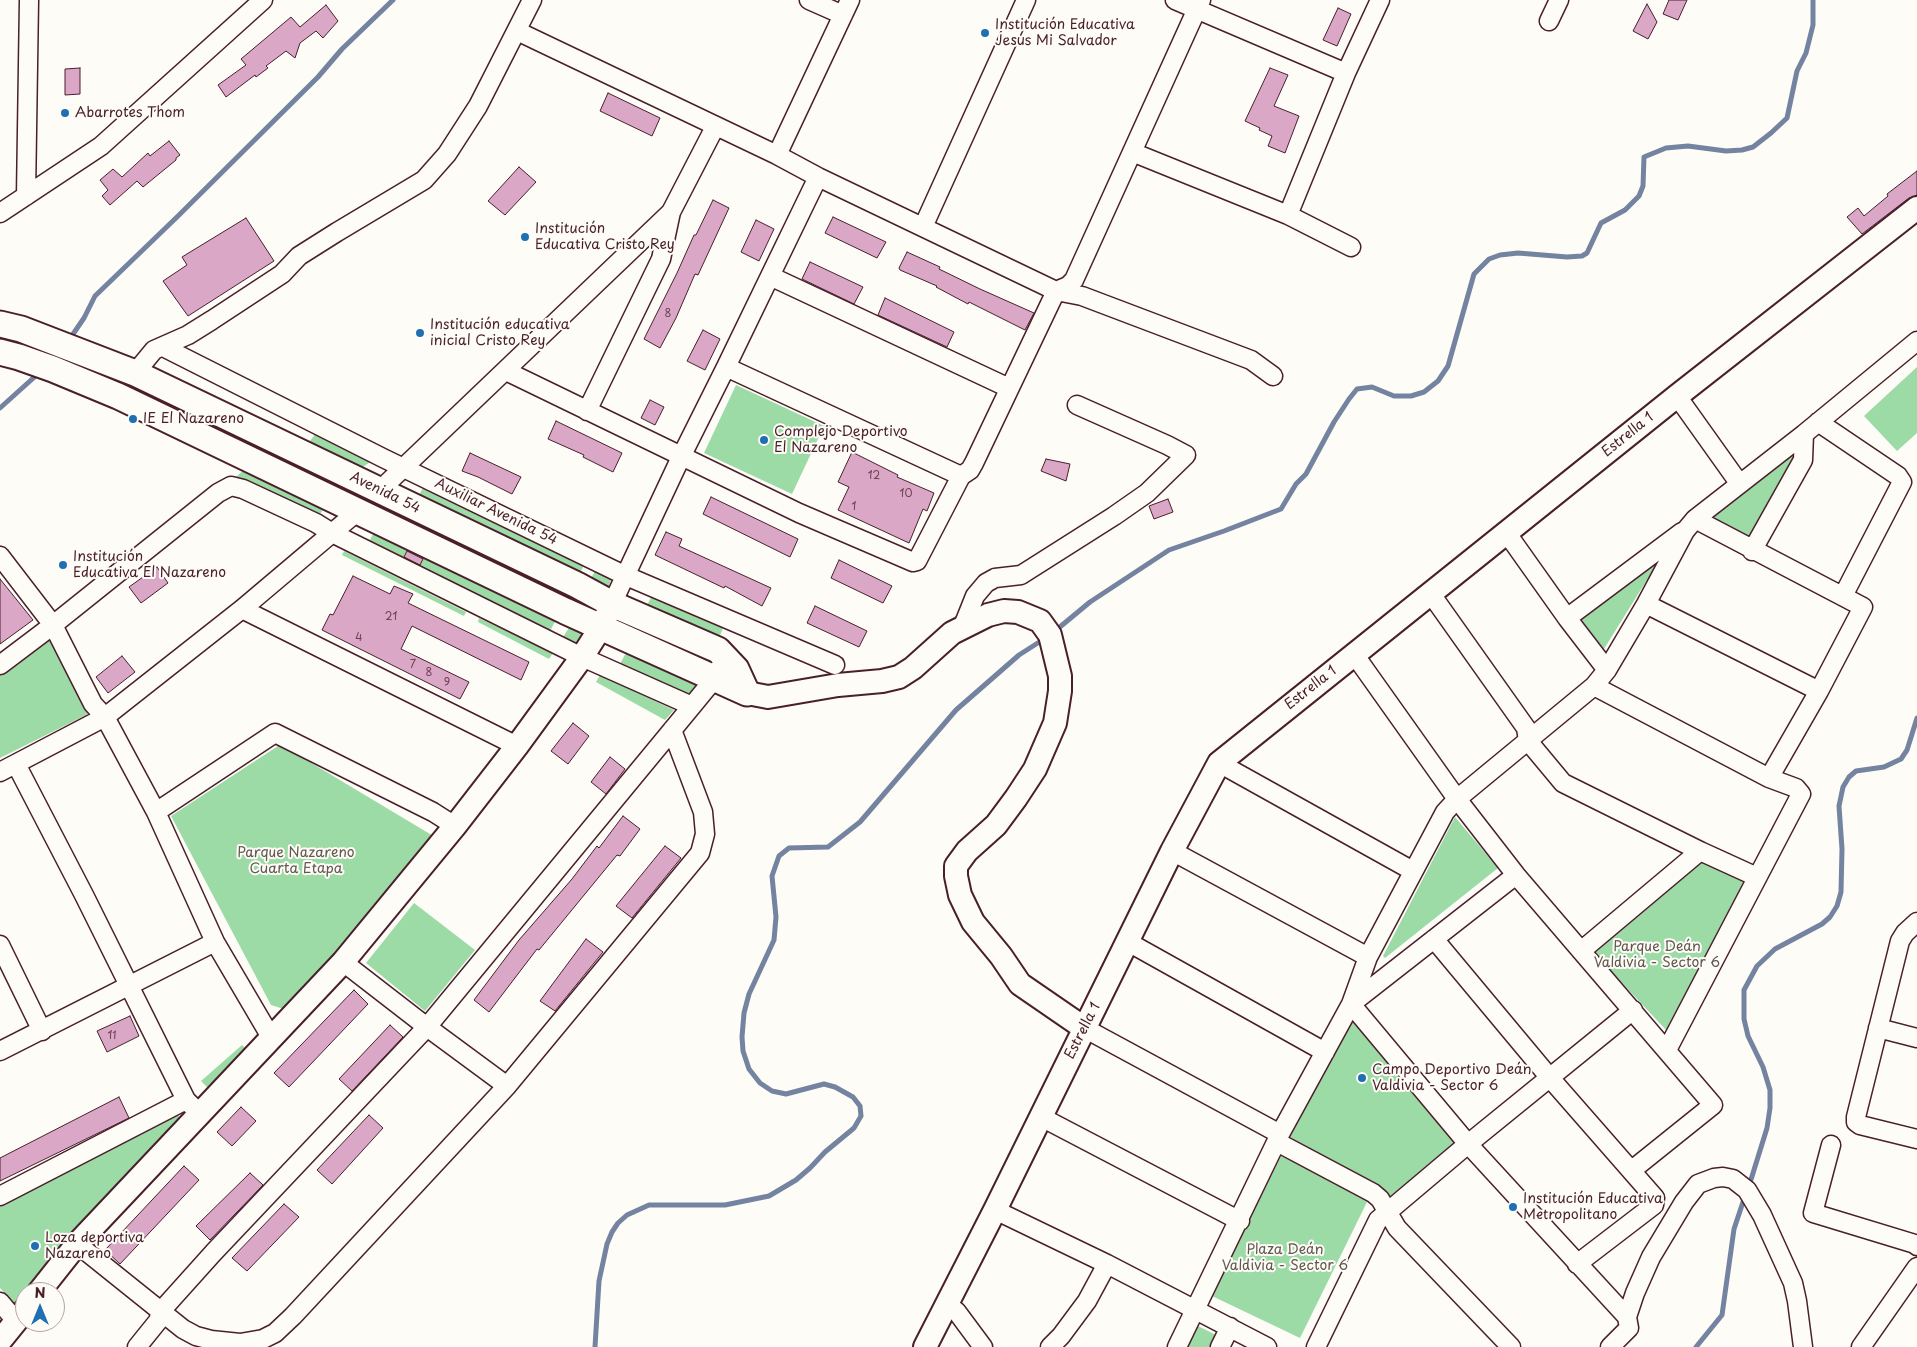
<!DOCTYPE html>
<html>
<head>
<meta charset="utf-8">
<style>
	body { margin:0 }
	#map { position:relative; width:1917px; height:1347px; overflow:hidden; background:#fdfcf7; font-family:"Playpen Sans",sans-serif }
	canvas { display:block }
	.north { position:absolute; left:15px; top:1282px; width:50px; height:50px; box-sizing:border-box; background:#fdfcf7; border:1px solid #b5a4a5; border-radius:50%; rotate:0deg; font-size:14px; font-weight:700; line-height:20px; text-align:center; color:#4a1f2b }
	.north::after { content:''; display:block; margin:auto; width:18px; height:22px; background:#1f6fb2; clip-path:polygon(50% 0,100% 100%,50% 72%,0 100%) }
</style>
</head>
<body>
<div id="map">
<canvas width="1917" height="1347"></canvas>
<div class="north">N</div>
</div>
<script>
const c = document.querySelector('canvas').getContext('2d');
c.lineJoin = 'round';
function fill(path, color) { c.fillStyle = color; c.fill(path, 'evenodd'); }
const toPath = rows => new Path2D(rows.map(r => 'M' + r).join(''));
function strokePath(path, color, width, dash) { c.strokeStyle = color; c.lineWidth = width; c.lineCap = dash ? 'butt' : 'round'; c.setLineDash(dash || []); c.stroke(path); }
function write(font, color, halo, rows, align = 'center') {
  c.font = font + ' "Playpen Sans",sans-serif'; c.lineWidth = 4; c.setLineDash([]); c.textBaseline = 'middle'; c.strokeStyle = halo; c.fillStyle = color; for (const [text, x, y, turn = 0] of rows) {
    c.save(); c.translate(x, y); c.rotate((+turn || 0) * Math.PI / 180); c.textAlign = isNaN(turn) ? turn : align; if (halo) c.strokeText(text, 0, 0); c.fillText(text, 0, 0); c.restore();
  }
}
const green = toPath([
	[1917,367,1917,433,1897,451,1864,416],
	[736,385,824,426,792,494,704,453],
	[142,387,345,484,338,492,136,392,138,388],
	[316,433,372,461,358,470,307,445],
	[1792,455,1795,457,1751,539,1715,521,1714,515],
	[249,465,327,504,318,517,235,478],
	[424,486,585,563,578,577,417,499],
	[353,487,565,590,560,599,345,495],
	[376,528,410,544,403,559,369,542],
	[344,551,466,612,464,616,342,555],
	[426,552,558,616,550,631,419,566],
	[1663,554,1604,649,1579,619],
	[596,569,609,575,611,579,609,586,605,588,589,582],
	[653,594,724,626,718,640,645,609],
	[479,618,553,653,549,659,478,622],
	[572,623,585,630,581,642,573,642,563,637],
	[46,638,53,641,90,711,86,715,0,758,0,672],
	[628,649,700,685,694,694,684,695,620,664],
	[600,675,674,710,665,720,596,682],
	[278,746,283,746,435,837,336,958,287,1010,271,1005,171,816],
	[1455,817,1498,868,1385,958,1383,956],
	[1703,860,1746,882,1668,1032,1592,951],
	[414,903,475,950,425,1011,366,963],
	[1353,1020,1456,1143,1388,1198,1374,1184,1290,1137],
	[242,1045,248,1051,211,1091,201,1081],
	[178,1115,181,1120,29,1292,25,1292,25,1297,17,1306,0,1288,0,1204],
	[1281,1156,1368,1200,1300,1338,1212,1296],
	[1198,1326,1216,1335,1210,1347,1187,1347]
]);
const stream = toPath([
	[69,340,84,318,95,296,177,217,318,77,342,49,393,0],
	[0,408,40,372],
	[1055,631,1090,602,1169,550,1224,531,1281,509,1296,484,1306,474,1334,422,1349,399,1357,389,1372,387,1394,396,1411,396,1424,392,1438,381,1448,366,1474,274,1489,259,1500,255,1518,253,1567,257,1582,256,1587,253,1601,223,1625,210,1639,196,1643,186,1644,157,1666,148,1688,146,1726,151,1742,150,1753,147,1771,133,1787,118,1797,71,1806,53,1813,25,1813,0],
	[1749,1186,1767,1128,1770,1108,1770,1090,1763,1067,1748,1036,1744,1019,1744,990,1757,966,1775,949,1822,924,1830,917,1837,906,1841,892,1842,849,1839,806,1843,787,1849,777,1856,771,1884,767,1901,759,1907,750,1917,718],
	[595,1347,599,1281,607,1244,612,1232,618,1223,627,1215,649,1205,725,1205,769,1196,796,1180,810,1168,825,1152,854,1128,861,1116,860,1106,853,1097,835,1087,824,1084,786,1094,772,1091,760,1083,749,1069,743,1051,742,1037,744,1013,749,994,774,940,776,917,772,876,779,856,789,848,828,847,860,822,956,710,1019,655,1044,639],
	[1696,1347,1722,1315,1734,1229,1745,1196]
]);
const building = toPath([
	[1669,0,1687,0,1678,20,1663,14,1669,0],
	[1647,4,1657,22,1648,39,1633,31,1647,4],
	[326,5,338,21,323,38,316,31,300,43,295,58,286,51,266,66,268,68,256,77,255,75,226,97,218,85,246,65,241,59,291,17,300,27,326,5],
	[1338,8,1351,14,1337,46,1323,40,1338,8],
	[80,68,80,94,65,95,65,69,80,68],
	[1270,68,1288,75,1274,106,1299,116,1285,153,1268,146,1272,136,1259,130,1260,128,1245,121,1270,68],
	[608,93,660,118,652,136,600,111,608,93],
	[169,141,180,155,176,158,176,160,143,187,137,181,110,205,102,196,108,190,100,180,113,169,122,177,148,153,150,156,169,141],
	[519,167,536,182,505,215,488,201,519,167],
	[1917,171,1917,195,1909,198,1862,234,1847,217,1858,208,1864,216,1888,196,1887,194,1917,171],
	[713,200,729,208,698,275,695,274,676,318,660,348,644,339,677,273,694,235,696,235,713,200],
	[833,217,886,242,877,258,825,233,833,217],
	[246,218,274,261,188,316,163,281,187,265,182,257,246,218],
	[756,220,774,229,759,261,741,252,756,220],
	[907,252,940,267,939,269,980,289,1034,313,1025,330,969,302,968,304,936,287,937,286,900,270,899,268,907,252],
	[810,262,863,287,854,304,802,279,810,262],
	[885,298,954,332,947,347,878,315,885,298],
	[703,330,720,339,705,370,687,361,703,330],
	[650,400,664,407,655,425,641,418,650,400],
	[556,421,622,453,613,472,583,457,584,455,548,439,556,421],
	[852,452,898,475,897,477,934,493,927,511,923,509,909,543,838,510,849,487,838,482,852,452],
	[470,453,521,477,512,494,478,477,462,471,470,453],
	[1046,459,1070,464,1066,481,1041,471,1046,459],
	[711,497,798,539,790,557,703,514,711,497],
	[1168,499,1173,512,1154,519,1149,506,1168,499],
	[666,532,682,539,679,546,771,588,762,606,725,586,724,588,655,555,666,532],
	[407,551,423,559,420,565,404,557,407,551],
	[839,560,892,586,883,603,831,578,839,560],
	[157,567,168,583,141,603,129,587,157,567],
	[353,576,390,594,394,586,413,594,408,603,529,662,521,680,412,626,401,649,469,682,460,699,322,630,330,614,333,615,353,576],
	[0,579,33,620,0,644,0,579],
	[815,606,867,631,859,647,807,623,815,606],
	[122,656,135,672,108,693,96,677,122,656],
	[573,723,589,736,568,764,551,751,573,723],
	[610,757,625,769,606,794,591,782,610,757],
	[623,816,640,829,620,856,617,855,539,950,537,949,489,1012,474,1000,519,940,572,879,597,846,599,848,623,816],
	[665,846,681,858,632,918,616,906,665,846],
	[586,939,603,952,555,1011,540,1001,586,939],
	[354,990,368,1004,289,1087,274,1073,354,990],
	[130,1016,139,1036,107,1052,97,1031,130,1016],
	[390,1025,403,1037,352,1091,339,1079,390,1025],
	[119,1097,129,1118,0,1181,0,1158,119,1097],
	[241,1107,256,1121,232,1146,217,1132,241,1107],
	[369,1115,383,1128,332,1184,317,1170,369,1115],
	[184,1166,199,1180,120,1264,105,1250,184,1166],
	[250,1173,263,1185,210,1240,196,1226,250,1173],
	[284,1204,299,1217,247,1271,232,1258,284,1204]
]);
const minor = toPath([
	[809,0,843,15],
	[1175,0,1346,73],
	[1549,21,1559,0],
	[517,31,777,155,818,177,1056,291,1082,296,1251,360,1273,376],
	[1132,152,1288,215,1351,247],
	[777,155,850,0],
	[26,196,29,0],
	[0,213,101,146,263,0],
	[1288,215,1346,73,1380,0],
	[923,227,1026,0],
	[770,276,1009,388],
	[163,347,383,458,624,575,835,665],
	[726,367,961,476],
	[506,371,799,513,913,562,917,561,961,476,970,470,974,463,1056,291,1068,286,1074,280,1201,0],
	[135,373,154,350,188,335,212,320,282,274,299,256,337,232,424,180,447,154,478,106,532,0],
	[1677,396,1739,483],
	[587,411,661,259,671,212],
	[1818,422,1898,476,1902,482,1843,596],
	[380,490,671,212,715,127],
	[1695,519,1863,607,1819,691,1769,778],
	[1506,532,1567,618,1607,670],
	[1752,551,1803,460,1804,434],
	[0,556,53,625,93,704,105,717,156,812,215,942,272,1039],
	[1431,594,1526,728,1528,741,1563,783,1700,851,1757,877],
	[612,604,681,457,726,367,818,177],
	[1646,604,1819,691],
	[242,609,517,746],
	[1567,618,1682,532],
	[963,626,975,596,986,583,995,578,1021,575,1114,516,1147,493,1186,455,1167,445,1077,405],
	[1354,654,1457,799,1516,875,1713,1105,1632,1170],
	[0,665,53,625,218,493,231,486,243,489,316,523,332,533,582,657,692,706],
	[1594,686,1769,778,1796,788,1801,794,1667,1050],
	[1219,763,1413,871],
	[16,764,84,895,186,1100,200,1114],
	[0,772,105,717,242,609,358,511],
	[156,812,275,733,433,812,455,826],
	[1172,851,1368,957],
	[1516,875,1351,1004,1468,1144,1627,1317],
	[1917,922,1905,933,1900,941,1856,1117,1856,1122,1860,1125,1917,1139],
	[1434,939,1550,1078,1655,1198,1654,1205,1577,1264],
	[1128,942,1325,1052],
	[0,945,42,1031],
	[1581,951,1700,851],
	[343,962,427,1027,507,1086],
	[1084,1028,1280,1134],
	[1878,1028,1917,1038],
	[0,1051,215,942],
	[1041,1117,1240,1221],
	[1277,1142,1373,1193,1380,1199,1397,1228,1511,1347],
	[1831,1145,1813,1213,1915,1244,1917,1246],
	[0,1196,186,1100],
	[995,1210,1107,1264,1267,1347],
	[77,1244,183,1329,196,1336,211,1340,240,1343,263,1339,275,1333,293,1316,507,1086,700,853,705,834,703,812,672,730],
	[0,1302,16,1321],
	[946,1303,957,1312,983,1347],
	[137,1347,158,1321,161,1311,214,1252,427,1027,692,706,715,678,719,669],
	[1050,1347,1061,1336,1087,1301,1107,1264],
	[1177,1347,1280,1134,1351,1004,1368,957,1445,812,1457,799,1594,686,1607,670,1646,604,1685,531,1695,519,1804,434,1917,341],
	[1220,1347,1230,1327],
	[1316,1347,1378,1220,1468,1144,1633,1010],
	[1610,1347,1629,1328,1627,1317,1635,1293,1651,1257,1684,1202,1698,1184,1714,1178,1723,1177,1733,1179,1747,1190,1762,1215,1793,1283,1797,1301,1803,1347],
	[1861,1347,1917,1267]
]);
const tertiary = toPath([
	[747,693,768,697,838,685,882,681,899,677,913,668,952,633,988,615,1004,611,1018,612,1040,621,1050,635,1060,676,1060,691,1055,723,1035,769,1016,798,996,825,967,851,956,866,956,876,960,895,973,922,1001,956,1020,984,1084,1028],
	[39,1292,77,1244,343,962,455,826,517,746,582,657,601,627,612,604],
	[0,1341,25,1310],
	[925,1347,995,1210,1172,851,1219,763,1677,396,1917,208]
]);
const secondary = toPath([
	[0,324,21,329,135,373,577,585,612,604,718,650,736,669,747,693],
	[0,352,19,357,53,369,118,396,565,611,747,693]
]);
const markers = [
	[985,33,5,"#1f6fb2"],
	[65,113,5,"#1f6fb2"],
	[525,237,5,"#1f6fb2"],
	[420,333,5,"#1f6fb2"],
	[133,419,5,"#1f6fb2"],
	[764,440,5,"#1f6fb2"],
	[63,565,5,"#1f6fb2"],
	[1362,1078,5,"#1f6fb2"],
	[1513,1207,5,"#1f6fb2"],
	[35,1246,5,"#1f6fb2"]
];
const numberNames = [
	["8",668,314],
	["12",874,476],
	["10",906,494],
	["1",854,507],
	["21",391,617],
	["4",359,638],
	["7",413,665],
	["8",429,673],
	["9",447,683],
	["11",112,1036]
];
const poiNames = [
	["Institución Educativa",995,25],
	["Jesus Mi Salvador",995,41],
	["Abarrotes Thom",75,113],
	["Institución",535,229],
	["Educativa Cristo Rey",535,245],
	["Institución educativa",430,325],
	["inicial Cristo Rey",430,341],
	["IE El Nazareno",143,419],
	["Complejo Deportivo",774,432],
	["El Nazareno",774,448],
	["Institución",73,557],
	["Educativa El Nazareno",73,573],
	["Campo Deportivo Deán",1372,1070],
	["Valdivia - Sector 6",1372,1086],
	["Institución Educativa",1523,1199],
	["Metropolitano",1523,1215],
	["Loza deportiva",45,1238],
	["Nazareno",45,1254]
];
const streetNames = [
	["Estrella 1",1628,435,-39],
	["Avenida 54",385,493,26],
	["Auxiliar Avenida 54",496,512,26],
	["Estrella 1",1311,688,-38],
	["Estrella 1",1083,1031,-63]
];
const parkNames = [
	["Parque Nazareno",296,853],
	["Cuarta Etapa",296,869],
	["Parque Deán",1657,947],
	["Valdivia - Sector 6",1657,963],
	["Plaza Deán",1285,1250],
	["Valdivia - Sector 6",1285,1266]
];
fill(green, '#9cdba5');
strokePath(stream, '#7483a0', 5);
fill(building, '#daa8c6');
strokePath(building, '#4a1f2b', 1);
strokePath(minor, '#4a1f2b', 21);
strokePath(tertiary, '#4a1f2b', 26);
strokePath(secondary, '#4a1f2b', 29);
strokePath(minor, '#fdfcf7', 18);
strokePath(tertiary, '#fdfcf7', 22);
strokePath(secondary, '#fdfcf7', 25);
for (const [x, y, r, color] of markers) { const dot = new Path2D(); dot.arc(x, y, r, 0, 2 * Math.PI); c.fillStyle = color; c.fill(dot); strokePath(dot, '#fdfcf7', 2); }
write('11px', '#6e4152', null, numberNames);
write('14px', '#4a1f2b', '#fdfcf7', poiNames, 'left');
write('14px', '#4a1f2b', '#fdfcf7', streetNames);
write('14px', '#635750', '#fdfcf7', parkNames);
</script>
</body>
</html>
